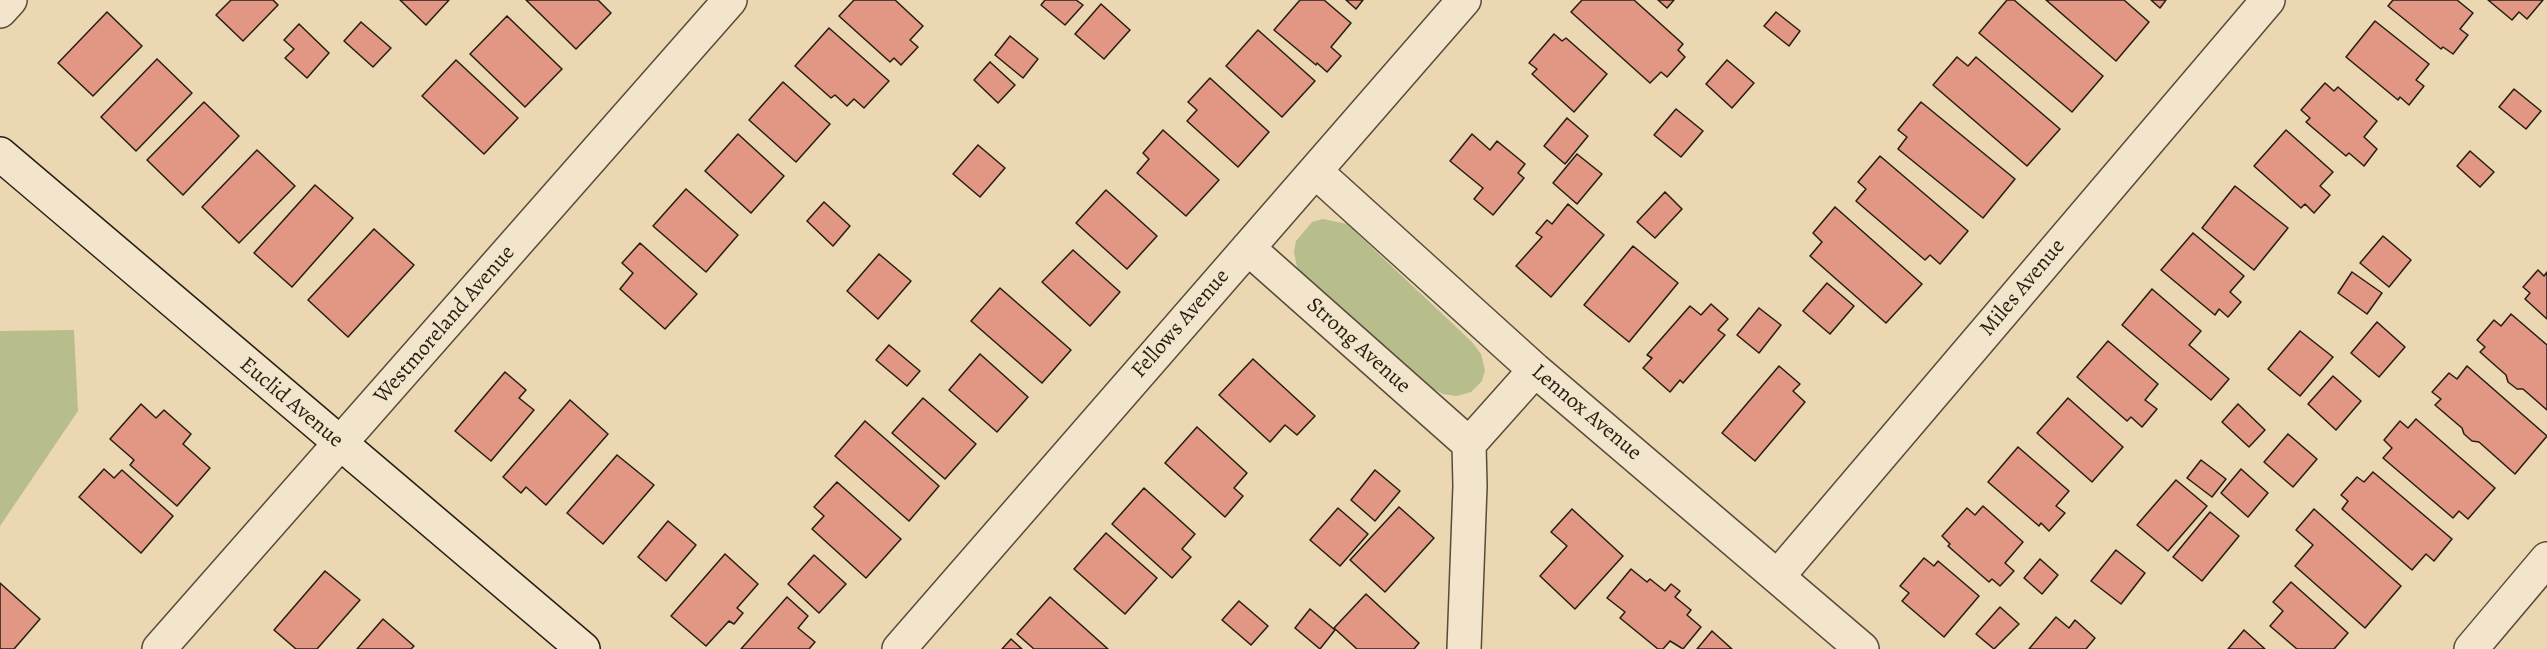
<!DOCTYPE html>
<html>
<head>
<meta charset="utf-8">
<style>
	body { margin:0 }
	canvas { display:block; background:#ebd7b1 }
</style>
</head>
<body>
<canvas width="2547" height="649"></canvas>
<script>
const c = document.querySelector('canvas').getContext('2d');
c.lineJoin = 'round';
function fill(path, color) { c.fillStyle = color; c.fill(path, 'evenodd'); }
const toPath = rows => new Path2D(rows.map(r => 'M' + r).join(''));
function strokePath(path, color, width, dash) { c.strokeStyle = color; c.lineWidth = width; c.lineCap = dash ? 'butt' : 'round'; c.setLineDash(dash || []); c.stroke(path); }
function write(font, color, halo, rows, align = 'center') {
  c.font = font + ' Alegreya,serif'; c.lineWidth = 4.5; c.setLineDash([]); c.textBaseline = 'middle'; c.strokeStyle = halo; c.fillStyle = color; for (const [text, x, y, turn = 0] of rows) {
    c.save(); c.translate(x, y); c.rotate((+turn || 0) * Math.PI / 180); c.textAlign = isNaN(turn) ? turn : align; if (halo) c.strokeText(text, 0, 0); c.fillText(text, 0, 0); c.restore();
  }
}
const green = toPath([
	[1323,219,1347,224,1472,342,1481,354,1485,370,1482,381,1471,392,1457,396,1443,394,1430,387,1303,278,1297,267,1294,252,1296,241,1312,222],
	[74,330,78,411,0,526,0,331]
]);
const building = toPath([
	[231,0,273,0,278,5,243,41,216,15,231,0],
	[400,0,449,0,426,25,400,0],
	[526,0,598,0,611,13,576,49,526,0],
	[854,0,895,0,923,26,910,40,918,47,901,65,894,58,890,62,839,16,854,0],
	[1045,0,1076,0,1083,5,1065,25,1041,5,1045,0],
	[1300,0,1324,0,1351,23,1331,47,1341,56,1327,72,1317,63,1316,65,1274,30,1300,0],
	[1346,0,1363,0,1356,9,1346,0],
	[1582,0,1634,0,1683,44,1678,50,1685,57,1667,77,1661,72,1650,83,1571,12,1582,0],
	[1658,0,1674,0,1667,8,1658,0],
	[2007,0,2014,0,2103,76,2072,112,1979,33,2007,0],
	[2046,0,2124,0,2149,22,2116,61,2046,0],
	[2151,0,2166,0,2160,8,2151,0],
	[2393,0,2457,0,2473,13,2460,29,2468,35,2453,54,2443,47,2441,49,2388,6,2393,0],
	[2488,0,2543,0,2527,19,2519,12,2512,20,2488,0],
	[1101,4,1130,30,1104,59,1075,34,1101,4],
	[107,12,142,46,93,96,58,63,107,12],
	[1776,12,1800,31,1789,46,1764,26,1776,12],
	[507,16,562,69,525,107,470,54,507,16],
	[2375,21,2429,64,2416,80,2424,86,2409,105,2400,97,2398,100,2346,57,2375,21],
	[361,22,391,48,373,67,344,41,361,22],
	[299,24,329,53,307,78,285,58,294,49,284,40,299,24],
	[829,28,889,81,864,108,854,99,847,106,835,95,831,98,795,66,829,28],
	[1258,30,1315,81,1282,117,1226,66,1258,30],
	[1554,34,1562,41,1566,38,1607,74,1574,112,1532,74,1537,69,1529,63,1554,34],
	[1010,36,1038,59,1023,78,995,55,1010,36],
	[1957,57,1968,66,1976,57,2060,129,2027,166,1933,85,1957,57],
	[157,59,192,93,136,151,101,117,157,59],
	[456,60,518,118,484,154,422,96,456,60],
	[1727,60,1754,83,1732,108,1706,84,1727,60],
	[990,62,1015,85,998,103,974,80,990,62],
	[1210,78,1269,132,1238,167,1187,121,1197,110,1188,102,1210,78],
	[783,82,830,124,796,162,749,120,783,82],
	[2325,83,2334,91,2338,87,2377,121,2364,137,2377,149,2364,166,2349,153,2346,156,2306,122,2310,118,2301,110,2325,83],
	[2514,89,2541,111,2526,129,2499,107,2514,89],
	[204,102,239,136,183,195,147,160,204,102],
	[1921,102,2015,179,1983,218,1898,149,1907,137,1898,130,1921,102],
	[1676,109,1703,131,1681,157,1654,135,1676,109],
	[1567,118,1588,136,1565,164,1544,146,1567,118],
	[1163,130,1219,180,1186,216,1137,173,1149,159,1143,153,1163,130],
	[2286,130,2333,172,2320,186,2330,195,2314,213,2305,204,2301,208,2254,166,2286,130],
	[738,134,784,176,751,213,705,171,738,134],
	[1472,134,1490,150,1497,141,1525,164,1518,173,1524,178,1493,215,1474,199,1483,188,1450,161,1472,134],
	[978,145,1005,168,980,197,953,174,978,145],
	[257,150,295,186,239,243,202,207,257,150],
	[2470,151,2494,172,2480,187,2457,166,2470,151],
	[1577,154,1602,174,1577,204,1553,183,1577,154],
	[1880,156,1968,231,1940,264,1930,255,1925,260,1856,201,1866,189,1858,182,1880,156],
	[315,185,353,218,292,287,254,253,315,185],
	[2235,186,2288,228,2254,270,2202,228,2235,186],
	[686,189,738,235,706,272,653,226,686,189],
	[1106,190,1157,236,1127,269,1076,223,1106,190],
	[1665,192,1682,209,1655,238,1637,222,1665,192],
	[824,202,850,226,833,246,807,221,824,202],
	[1568,204,1604,235,1551,297,1516,266,1542,237,1536,233,1547,220,1552,224,1568,204],
	[1835,207,1922,284,1886,323,1810,256,1822,242,1813,233,1835,207],
	[374,229,414,265,348,337,308,300,374,229],
	[2193,233,2244,276,2230,292,2241,302,2228,317,2219,309,2215,315,2161,270,2193,233],
	[2383,236,2411,260,2389,287,2360,263,2383,236],
	[640,243,697,294,665,329,620,289,633,273,622,263,640,243],
	[1633,246,1678,283,1629,342,1584,305,1633,246],
	[1073,250,1120,292,1090,326,1042,282,1073,250],
	[879,254,911,281,878,319,847,291,879,254],
	[2538,270,2544,276,2547,272,2547,319,2525,299,2530,293,2523,287,2538,270],
	[2352,272,2382,293,2367,314,2338,293,2352,272],
	[1827,283,1854,306,1830,334,1803,311,1827,283],
	[1000,288,1071,350,1042,383,971,321,1000,288],
	[2152,289,2201,331,2189,345,2229,379,2211,400,2122,325,2152,289],
	[1711,304,1728,319,1718,330,1725,335,1683,383,1680,380,1670,392,1643,368,1652,358,1647,355,1690,306,1701,315,1711,304],
	[1759,308,1781,325,1759,353,1737,335,1759,308],
	[2511,314,2547,345,2547,410,2523,389,2517,389,2508,382,2506,375,2480,352,2485,347,2477,340,2494,320,2501,326,2511,314],
	[2377,322,2405,347,2379,377,2351,353,2377,322],
	[2300,331,2333,357,2300,396,2268,369,2300,331],
	[2108,341,2158,384,2145,400,2157,409,2142,427,2131,417,2127,421,2077,377,2108,341],
	[889,345,920,371,907,386,876,360,889,345],
	[980,354,1028,397,997,432,949,390,980,354],
	[1253,359,1315,416,1297,435,1285,425,1270,442,1219,395,1253,359],
	[1779,366,1800,384,1793,391,1805,402,1755,461,1722,433,1779,366],
	[2467,366,2547,436,2515,474,2479,442,2472,441,2464,434,2462,428,2435,405,2441,399,2432,392,2449,373,2457,379,2467,366],
	[505,372,526,390,519,398,534,410,491,461,455,431,505,372],
	[2333,376,2361,401,2336,430,2308,404,2333,376],
	[923,398,976,444,945,479,892,433,923,398],
	[2068,398,2123,447,2092,482,2037,433,2068,398],
	[570,400,608,434,546,505,526,487,521,493,503,477,570,400],
	[141,404,156,418,164,410,191,434,183,444,210,468,177,506,130,465,134,460,110,439,141,404],
	[2238,404,2265,430,2249,447,2222,422,2238,404],
	[2416,419,2495,488,2468,519,2459,511,2453,518,2383,458,2392,448,2384,440,2400,421,2408,428,2416,419],
	[865,421,939,486,909,521,835,456,865,421],
	[1197,427,1247,473,1234,488,1243,496,1225,517,1165,463,1197,427],
	[2288,434,2317,459,2293,487,2264,462,2288,434],
	[2018,447,2069,491,2056,506,2065,513,2049,531,2041,523,2039,526,1988,482,2018,447],
	[617,455,654,485,603,544,567,513,617,455],
	[2201,460,2226,479,2212,497,2187,478,2201,460],
	[104,469,114,478,122,470,173,516,141,553,79,497,104,469],
	[2241,469,2268,493,2248,517,2221,493,2241,469],
	[1375,470,1400,491,1375,521,1351,500,1375,470],
	[2373,472,2452,539,2434,561,2426,554,2412,570,2342,509,2348,501,2341,495,2357,477,2364,482,2373,472],
	[2176,480,2207,506,2168,551,2137,525,2176,480],
	[837,482,901,539,866,578,812,529,824,516,814,507,837,482],
	[1144,488,1195,534,1182,549,1191,557,1172,578,1112,524,1144,488],
	[1983,506,2023,542,2005,563,2014,571,2000,586,1992,579,1989,582,1948,546,1950,544,1942,536,1967,508,1975,515,1983,506],
	[1399,507,1434,538,1385,592,1350,560,1399,507],
	[1338,508,1368,534,1340,566,1310,540,1338,508],
	[1572,509,1623,556,1575,609,1540,576,1567,546,1551,532,1572,509],
	[2314,509,2401,586,2365,628,2295,566,2313,545,2296,530,2314,509],
	[2210,512,2239,536,2202,581,2173,557,2210,512],
	[668,521,696,545,666,581,638,557,668,521],
	[1106,533,1157,578,1125,614,1074,569,1106,533],
	[2116,550,2145,573,2121,604,2091,581,2116,550],
	[725,554,758,584,737,608,743,613,734,624,729,621,706,646,671,616,725,554],
	[814,555,846,584,819,613,788,584,814,555],
	[1924,558,1934,566,1938,561,1979,596,1944,637,1902,601,1909,593,1900,586,1924,558],
	[2040,559,2058,575,2042,594,2024,578,2040,559],
	[1631,569,1647,582,1650,579,1665,591,1671,584,1680,591,1675,597,1691,610,1687,615,1701,627,1683,649,1670,641,1663,649,1658,649,1620,618,1625,612,1607,598,1631,569],
	[325,571,360,600,317,649,296,649,274,630,325,571],
	[2291,582,2348,633,2334,649,2297,649,2270,626,2283,611,2273,602,2291,582],
	[0,583,40,619,14,649,0,649,0,583],
	[1366,594,1419,643,1414,649,1357,649,1334,628,1366,594],
	[787,597,808,616,798,628,815,642,809,649,741,649,787,597],
	[1050,597,1108,649,1034,649,1017,634,1050,597],
	[1239,601,1268,626,1251,645,1222,620,1239,601],
	[2000,607,2019,624,1994,649,1976,634,2000,607],
	[1310,609,1335,630,1320,649,1295,628,1310,609],
	[2056,617,2069,628,2075,620,2095,638,2086,649,2029,649,2056,617],
	[383,619,414,646,411,649,357,649,383,619],
	[2244,630,2265,649,2228,649,2244,630],
	[1712,631,1732,649,1697,649,1712,631],
	[1011,639,1022,649,1002,649,1011,639]
]);
const street = toPath([
	[0,11,10,0],
	[1315,171,1535,370,1862,649],
	[1248,248,1469,444],
	[1778,576,2268,0],
	[159,649,730,0],
	[899,649,1464,0],
	[1464,649,1470,486,1469,444,1535,370],
	[2471,649,2547,559]
]);
const secondary = toPath([
	[0,154,583,649]
]);
const streetNames = [
	["Miles Avenue",2023,288,-50],
	["Fellows Avenue",1181,324,-49],
	["Westmoreland Avenue",445,325,-49],
	["Strong Avenue",1358,346,42],
	["Euclid Avenue",291,403,40],
	["Lennox Avenue",1586,413,40]
];
fill(green, '#b7be8c');
fill(building, '#e19784');
strokePath(building, '#261e13', 1.5);
strokePath(street, '#574c3a', 36);
strokePath(secondary, '#261e13', 36);
strokePath(street, '#f2e5cc', 33);
strokePath(secondary, '#f2e5cc', 33);
write('22px', '#261e13', '#f2e5cc', streetNames);
</script>
</body>
</html>
